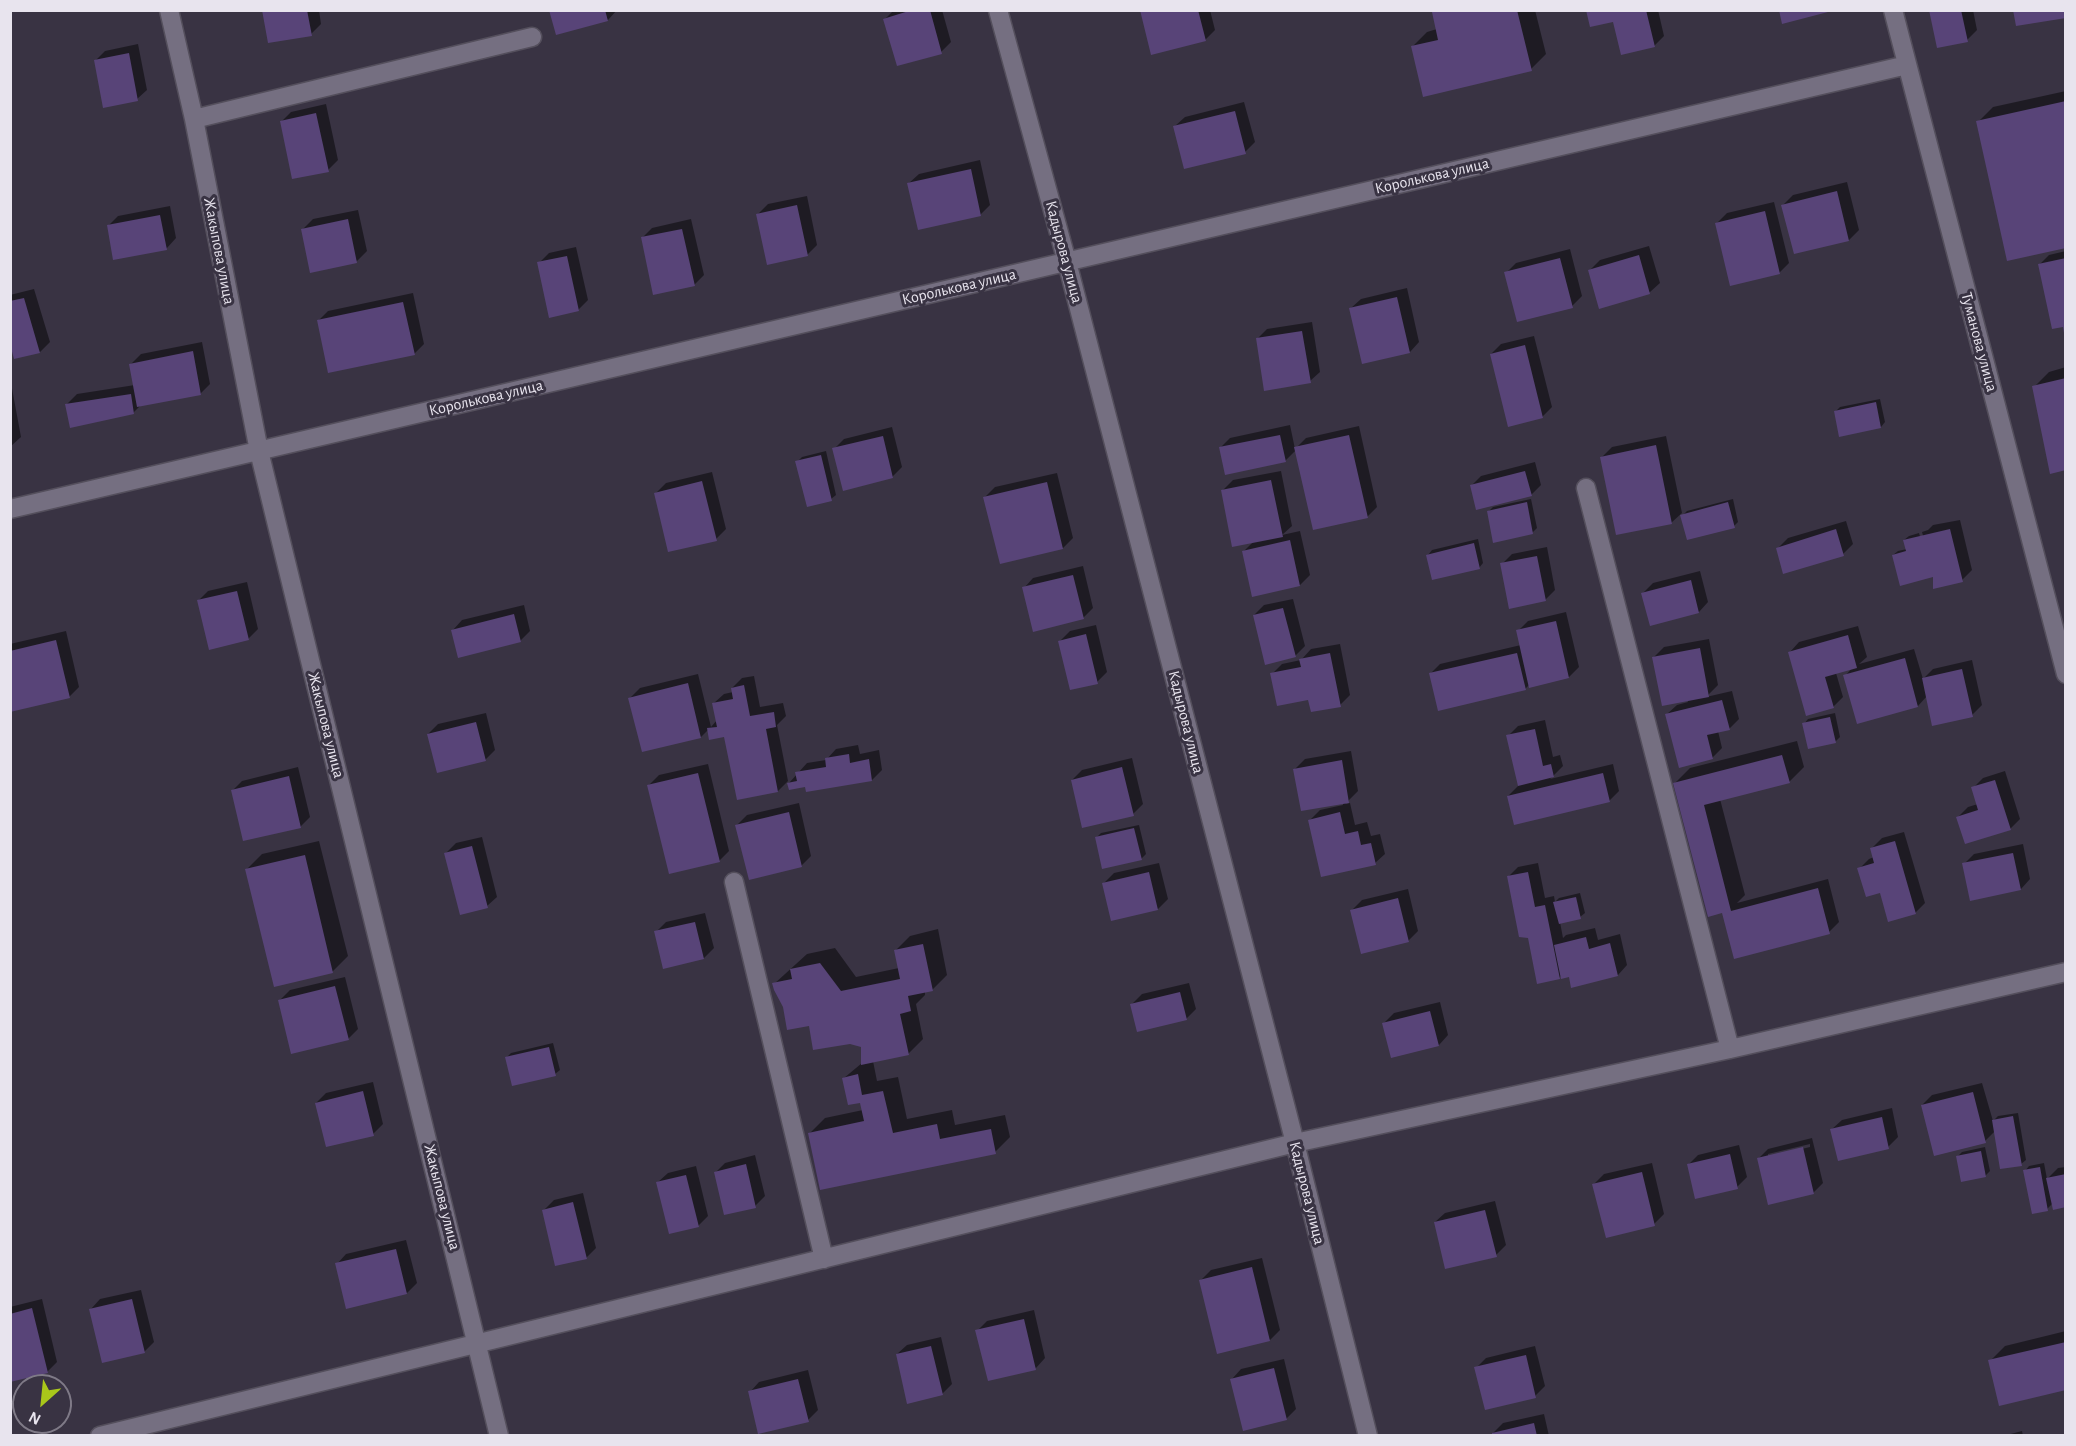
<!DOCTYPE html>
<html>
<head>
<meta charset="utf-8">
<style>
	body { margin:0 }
	#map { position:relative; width:2076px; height:1446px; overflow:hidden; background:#393343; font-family:"Alegreya Sans",sans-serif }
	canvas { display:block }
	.frame { position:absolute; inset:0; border:12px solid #e8e4ee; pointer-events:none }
	.north { position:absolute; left:12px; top:1374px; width:60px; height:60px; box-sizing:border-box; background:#393343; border:2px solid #7f7a87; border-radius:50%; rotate:207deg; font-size:16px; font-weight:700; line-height:24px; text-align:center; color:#e8e4ee }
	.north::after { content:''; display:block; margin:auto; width:21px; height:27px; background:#a9c71a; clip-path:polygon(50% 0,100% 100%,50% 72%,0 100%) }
</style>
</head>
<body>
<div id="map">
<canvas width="2076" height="1446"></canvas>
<div class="frame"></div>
<div class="north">N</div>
</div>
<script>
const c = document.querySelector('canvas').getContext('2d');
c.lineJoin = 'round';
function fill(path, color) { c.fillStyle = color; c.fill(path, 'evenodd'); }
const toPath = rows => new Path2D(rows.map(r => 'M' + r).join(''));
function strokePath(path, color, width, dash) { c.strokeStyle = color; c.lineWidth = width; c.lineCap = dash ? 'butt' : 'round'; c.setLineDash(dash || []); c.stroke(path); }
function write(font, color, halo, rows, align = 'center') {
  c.font = font + ' "Alegreya Sans",sans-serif'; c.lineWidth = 6; c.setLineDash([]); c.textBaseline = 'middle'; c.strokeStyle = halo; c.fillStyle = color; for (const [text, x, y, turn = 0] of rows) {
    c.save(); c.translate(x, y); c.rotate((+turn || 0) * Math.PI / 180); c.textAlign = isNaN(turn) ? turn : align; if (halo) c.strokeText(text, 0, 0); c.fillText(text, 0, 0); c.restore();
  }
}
const shadow = toPath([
	[263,10,319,10,321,24,311,34],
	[551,10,617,10,608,20],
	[894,10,942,10,951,42,941,52,885,19],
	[1141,10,1210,10,1215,30,1205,40],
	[1435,10,1535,10,1546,54,1531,69,1412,47,1427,32,1437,29,1433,13],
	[1588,10,1658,10,1664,36,1654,46,1614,20],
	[1931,10,1973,10,1977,30,1967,40],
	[138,44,147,90,137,99,95,61,105,51],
	[2066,91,2066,246,1978,122,1993,107],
	[1244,102,1255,142,1245,152,1175,126,1185,117],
	[326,104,338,160,328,170,281,122,291,112],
	[980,160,990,205,980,215,909,183,919,174],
	[1847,182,1859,230,1849,240,1783,205,1793,195],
	[807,196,817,245,807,255,758,214,768,204],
	[1774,202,1789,263,1779,273,1717,223,1727,213],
	[170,206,176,238,167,248,108,226,118,216],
	[358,210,367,251,357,261,303,229,313,219],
	[691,219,704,275,694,285,643,237,652,228],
	[1649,246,1660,283,1650,292,1600,307,1590,270,1600,260],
	[576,247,588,300,578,310,539,263,549,253],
	[1570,249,1582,296,1572,306,1506,273,1516,263],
	[2066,251,2066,331,2039,265,2049,255],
	[1407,288,1419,342,1410,352,1351,308,1361,299],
	[34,289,50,342,40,352,10,337,10,295],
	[413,293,424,344,414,354,318,321,328,311],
	[1312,322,1320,372,1310,381,1257,339,1267,329],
	[1534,336,1552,407,1542,417,1491,354,1501,344],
	[202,342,210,384,200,394,141,405,133,413,67,404,77,394,135,385,131,364,141,354],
	[2066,367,2066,469,2034,387,2049,372],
	[11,383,21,437,10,447,10,383],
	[1880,399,1885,422,1881,427,1835,412,1840,407],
	[1290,425,1295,449,1306,438,1359,426,1377,507,1367,517,1296,450,1285,461,1220,448,1230,438],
	[892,427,902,467,892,477,834,449,844,439],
	[1666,436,1682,513,1671,523,1602,457,1612,447],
	[826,451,836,495,831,499,797,462,802,457],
	[1535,462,1541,485,1531,495,1471,486,1481,476],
	[1281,471,1292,526,1282,535,1300,531,1310,575,1300,585,1253,595,1243,552,1254,541,1223,490,1233,480],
	[712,472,726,529,716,539,656,493,666,483],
	[1057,473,1073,538,1063,548,985,497,995,487],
	[1531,499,1537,528,1533,532,1488,512,1493,507],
	[1733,499,1738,522,1734,526,1682,516,1687,511],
	[1960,520,1972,570,1962,580,1935,587,1934,576,1901,584,1893,555,1898,551,1907,549,1904,540,1909,536,1919,533,1931,575,1934,575,1922,532,1928,530,1933,525],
	[1846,521,1853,544,1843,554,1778,548,1788,538],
	[1478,539,1483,563,1479,568,1428,555,1432,550],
	[1547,547,1555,590,1545,600,1502,564,1512,554],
	[1083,566,1093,608,1083,618,1024,588,1033,578],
	[1700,571,1708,602,1699,612,1643,593,1653,583],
	[247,582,258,629,248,639,198,601,208,591],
	[1293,599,1305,646,1295,656,1254,615,1264,605],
	[524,605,530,631,520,641,453,630,462,620],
	[1566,612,1579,667,1569,677,1530,684,1525,689,1430,674,1440,664,1521,645,1518,631,1528,621],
	[1096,625,1107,672,1097,682,1060,641,1070,631],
	[1858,626,1867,657,1859,664,1914,649,1923,679,1933,669,1972,660,1982,705,1972,715,1927,696,1918,706,1845,676,1852,668,1836,673,1843,697,1833,707,1790,652,1799,642],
	[66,631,79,687,69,697,10,711,10,644],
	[1709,639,1718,685,1706,697,1732,691,1739,719,1729,729,1718,731,1722,748,1712,758,1667,714,1677,705,1688,702,1687,699,1654,657,1664,647],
	[1340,644,1350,695,1340,705,1310,698,1272,674,1282,664,1301,660,1311,649],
	[698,674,711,727,717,720,714,703,724,694,733,692,732,688,742,678,754,676,760,707,783,703,786,716,777,725,788,781,778,791,738,798,725,735,709,729,701,737,630,698,640,688],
	[486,713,495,750,485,760,428,734,438,724],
	[1835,713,1840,737,1836,741,1804,724,1808,719],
	[1545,720,1553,757,1560,755,1563,766,1550,779,1613,764,1619,791,1609,801,1508,796,1519,785,1508,736,1518,726],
	[1797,741,1804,767,1789,782,1720,799,1745,895,1737,903,1828,879,1839,922,1829,932,1727,910,1675,783,1690,768],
	[858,745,860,754,879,750,882,770,872,780,806,785,789,783,807,763,826,760,836,749],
	[1351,751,1358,791,1345,804,1350,803,1355,825,1367,822,1371,836,1380,834,1385,854,1375,863,1310,820,1320,810,1343,805,1343,802,1295,769,1305,759],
	[1132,758,1143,804,1133,814,1072,780,1082,770],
	[708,764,729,851,719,861,649,785,659,775],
	[298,767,310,817,300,827,232,791,242,781],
	[2005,771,2020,819,2010,829,1958,817,1968,807,1978,804,1973,788,1983,778],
	[799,803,811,856,801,866,737,825,747,815],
	[1139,825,1146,854,1141,859,1096,838,1101,833],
	[1904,832,1925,903,1915,913,1881,891,1859,869,1869,859,1874,857,1872,848,1882,838],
	[482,837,497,897,487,906,446,853,456,843],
	[319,841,348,956,333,971,275,985,247,869,262,854],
	[2023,844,2030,879,2021,889,1964,864,1974,854],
	[1159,863,1168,899,1158,909,1104,883,1114,873],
	[1538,863,1545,898,1554,896,1555,902,1559,898,1580,893,1585,913,1580,917,1560,922,1563,938,1566,935,1595,928,1598,940,1620,934,1627,965,1618,975,1562,975,1559,978,1529,936,1508,877,1518,867],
	[1408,889,1418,931,1408,941,1352,910,1362,900],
	[705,913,714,948,704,958,664,967,656,932,666,922],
	[938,929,947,975,932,990,925,991,925,995,916,1004,923,1039,908,1054,873,1061,877,1081,898,1077,907,1119,952,1110,955,1125,1005,1115,1010,1137,995,1152,810,1133,825,1118,863,1110,861,1101,844,1078,862,1063,862,1046,810,1025,785,1006,774,984,807,954,835,948,856,977,899,968,895,951,910,936],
	[345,977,358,1029,348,1039,280,1000,290,990],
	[1189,983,1196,1009,1186,1019,1132,1004,1142,994],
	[1440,1002,1448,1035,1439,1045,1384,1023,1394,1013],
	[553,1043,560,1070,555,1074,506,1058,511,1053],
	[373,1082,383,1124,373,1134,316,1103,326,1093],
	[1982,1083,1993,1121,1998,1116,2018,1113,2026,1160,2021,1164,1995,1131,1985,1141,1922,1105,1932,1095],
	[1892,1108,1898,1137,1888,1147,1832,1129,1842,1120],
	[1812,1138,1823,1183,1813,1193,1758,1159,1768,1149],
	[1810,1144,1810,1147,1768,1157,1768,1154],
	[1739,1145,1747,1177,1737,1187,1688,1165,1698,1155],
	[1985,1147,1990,1171,1985,1176,1957,1157,1962,1152],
	[755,1155,765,1196,755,1206,715,1173,725,1163],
	[1652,1163,1664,1214,1654,1224,1594,1184,1604,1174],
	[2044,1163,2047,1179,2058,1168,2066,1167,2066,1206,2053,1203,2047,1209,2025,1171,2029,1166],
	[696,1166,708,1216,698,1226,658,1182,668,1173],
	[583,1193,596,1248,586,1258,544,1210,554,1200],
	[1495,1201,1506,1245,1496,1255,1435,1222,1445,1213],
	[406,1240,417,1283,407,1293,337,1264,346,1254],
	[1262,1258,1280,1330,1270,1340,1201,1280,1211,1270],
	[141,1290,154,1342,144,1352,91,1309,100,1299],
	[42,1299,57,1362,47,1372,10,1380,10,1307],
	[1034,1310,1045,1358,1036,1368,977,1331,987,1321],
	[2066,1331,2066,1388,1990,1361,2005,1346],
	[941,1337,952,1384,942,1394,897,1354,907,1345],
	[1535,1346,1545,1386,1535,1396,1476,1368,1486,1358],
	[1284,1359,1296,1409,1286,1419,1232,1379,1241,1369],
	[808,1370,818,1410,808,1420,750,1392,759,1382],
	[1544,1414,1549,1436,1494,1436,1493,1433,1503,1423],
	[2022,1431,2023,1436,2003,1436]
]);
const building = toPath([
	[262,10,307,10,312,36,268,43],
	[549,10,605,10,608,21,556,35],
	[912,10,930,10,942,54,897,66,883,19],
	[1140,10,1198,10,1206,41,1151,55],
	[1438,10,1517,10,1532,71,1423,97,1411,46,1438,40,1432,12],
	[1586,10,1646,10,1655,47,1621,55,1613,22,1590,27],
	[1779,10,1827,10,1828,12,1782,24],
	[1929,10,1961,10,1968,42,1937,48],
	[2013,10,2066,10,2066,18,2016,26],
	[129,53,138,101,103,108,94,60],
	[2066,101,2066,248,2007,261,1976,121],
	[1235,111,1246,154,1184,169,1173,126],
	[316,113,329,172,292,179,280,121],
	[971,169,981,216,918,230,907,183],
	[1837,191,1849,241,1794,254,1781,205],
	[797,205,808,256,767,265,756,214],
	[1765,211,1780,274,1730,286,1715,223],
	[160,215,167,250,113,260,107,225],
	[348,219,357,263,310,273,301,229],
	[682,229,695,286,653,295,641,237],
	[1639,255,1650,294,1599,309,1588,270],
	[567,256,579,311,549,318,537,262],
	[1560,258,1573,308,1517,322,1504,272],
	[2066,258,2066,333,2064,333,2063,327,2052,329,2038,264],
	[1397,297,1410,353,1362,364,1349,308],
	[24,298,40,353,14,359,10,344,10,301],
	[403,302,415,355,328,373,317,320],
	[1302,331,1311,383,1264,391,1256,338],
	[1525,345,1543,418,1508,427,1490,354],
	[193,351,201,395,137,407,129,364],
	[2066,378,2066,470,2050,474,2032,386],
	[131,394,134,414,70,428,65,404],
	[1876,402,1881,428,1839,437,1834,411],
	[1280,435,1286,462,1225,475,1219,447],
	[1349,435,1368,518,1313,530,1294,447],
	[883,436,893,478,843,491,832,448],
	[1656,445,1672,524,1616,535,1600,457],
	[821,455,832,501,807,507,795,461],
	[1525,471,1532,496,1476,510,1470,485],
	[1271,480,1283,537,1232,547,1221,490],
	[702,481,717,541,668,552,654,493],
	[1047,482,1063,549,1000,564,983,497],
	[1527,502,1533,534,1493,543,1487,511],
	[1728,502,1735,528,1687,540,1680,515],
	[1836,529,1844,556,1783,574,1776,548],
	[1950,529,1963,582,1933,589,1933,577,1900,586,1892,555,1906,551,1903,540],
	[1290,540,1300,586,1252,597,1242,551],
	[1474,543,1480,569,1432,580,1426,555],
	[1537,556,1546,601,1509,609,1500,563],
	[1073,575,1084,619,1033,632,1022,587],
	[1691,580,1699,613,1650,626,1641,593],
	[237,591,249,640,209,650,197,600],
	[1283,608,1296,657,1265,665,1253,615],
	[514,614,521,642,458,658,451,630],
	[1556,621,1569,678,1529,688,1516,630],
	[1086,634,1098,684,1070,690,1058,641],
	[1848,635,1857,668,1825,677,1834,708,1806,716,1788,652],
	[56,640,70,698,10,712,10,651],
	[1700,648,1709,697,1662,706,1652,657],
	[1330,653,1341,707,1311,712,1308,700,1277,706,1270,673,1301,667,1299,659],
	[1517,653,1526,690,1438,711,1429,673],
	[1905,658,1918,707,1857,724,1843,675],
	[1962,669,1973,717,1932,726,1922,678],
	[688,683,701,738,642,752,628,698],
	[744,685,750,716,774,712,776,727,766,729,778,792,737,800,724,737,709,740,707,728,717,727,712,703,733,699,731,688],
	[1722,700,1730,730,1707,735,1713,759,1679,768,1665,714],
	[1830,717,1836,743,1808,749,1802,723],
	[476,722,486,761,437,773,427,734],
	[1535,729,1543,766,1551,764,1554,777,1518,786,1506,735],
	[849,754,850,763,869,759,872,781,806,792,805,787,789,790,787,783,797,781,795,772,826,767,825,758],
	[1782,755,1790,783,1704,805,1731,911,1818,888,1830,934,1734,959,1722,913,1708,917,1673,783],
	[1342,760,1349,803,1301,811,1293,769],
	[1122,767,1134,816,1082,828,1071,780],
	[698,773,720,862,669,874,647,785],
	[1603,773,1610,802,1514,825,1507,796],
	[289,776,301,828,243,841,231,790],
	[1995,780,2011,830,1965,844,1956,817,1978,810,1971,787],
	[789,812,802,867,749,880,735,825],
	[1340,812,1345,834,1358,831,1361,845,1371,843,1376,865,1321,877,1308,820],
	[1134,828,1142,860,1102,869,1095,837],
	[1895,841,1916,914,1888,922,1880,893,1866,897,1857,868,1874,863,1870,848],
	[472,846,488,908,460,915,444,853],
	[2013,853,2021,890,1970,901,1962,863],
	[305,855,333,973,274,987,245,869],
	[1149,872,1158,910,1111,921,1102,883],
	[1528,872,1535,907,1545,905,1560,979,1537,984,1528,938,1519,937,1507,876],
	[1576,897,1581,919,1559,924,1553,902],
	[1398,898,1409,942,1361,954,1350,910],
	[695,922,704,959,663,969,654,931],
	[1586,937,1589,949,1610,943,1618,976,1571,988,1569,977,1561,979,1554,945],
	[923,944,933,991,908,996,911,1011,900,1014,909,1055,861,1065,861,1047,850,1044,813,1050,809,1026,787,1030,783,1007,774,990,772,983,792,979,790,969,820,963,841,991,900,979,894,950],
	[335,986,349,1040,291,1054,278,1000],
	[1180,992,1187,1020,1137,1032,1130,1004],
	[1430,1011,1439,1046,1391,1058,1382,1023],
	[549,1047,556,1076,512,1086,505,1057],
	[858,1074,862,1095,883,1091,893,1133,937,1124,940,1139,991,1129,996,1154,820,1190,808,1133,864,1121,860,1103,848,1105,842,1078],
	[363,1091,374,1136,326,1147,315,1103],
	[1973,1092,1986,1143,1934,1156,1921,1105],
	[2013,1116,2022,1166,2000,1169,1992,1120],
	[1882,1117,1889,1149,1838,1161,1830,1129],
	[1803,1147,1814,1194,1768,1205,1757,1158],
	[1981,1151,1986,1177,1961,1182,1956,1156],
	[1730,1154,1738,1189,1695,1199,1687,1164],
	[746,1164,756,1208,724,1215,714,1172],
	[2040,1167,2048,1211,2032,1214,2023,1170],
	[1642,1172,1655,1226,1606,1238,1592,1184],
	[2066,1174,2066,1207,2053,1210,2046,1178],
	[686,1175,699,1227,669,1234,656,1182],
	[573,1202,587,1259,555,1266,542,1210],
	[1485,1210,1497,1257,1445,1269,1434,1222],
	[396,1249,407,1294,346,1309,335,1263],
	[1252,1267,1270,1341,1217,1354,1199,1280],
	[132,1299,145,1353,102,1363,89,1309],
	[32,1308,48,1373,10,1382,10,1314],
	[1024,1319,1036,1370,988,1381,975,1330],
	[2066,1342,2066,1390,1999,1406,1988,1360],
	[931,1346,943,1395,907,1404,896,1354],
	[1526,1355,1536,1398,1485,1410,1474,1367],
	[1274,1368,1287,1420,1243,1431,1230,1379],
	[798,1379,809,1422,758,1434,748,1391],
	[1534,1423,1537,1436,1492,1436,1492,1433]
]);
const street = toPath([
	[169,10,194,119,259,451,499,1436],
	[998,10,1067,262,1295,1143,1368,1436],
	[1893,10,2066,674],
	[194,119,532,37],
	[1586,488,1730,1049],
	[10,509,1907,65],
	[734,882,824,1259],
	[100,1436,1295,1143,1730,1049,2066,972]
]);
const streetNames = [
	["Королькова улица",1432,176,-13],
	["Жакыпова улица",219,251,79],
	["Кадырова улица",1064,252,75],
	["Королькова улица",959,287,-13],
	["Туманова улица",1979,342,75],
	["Королькова улица",486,398,-13],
	["Кадырова улица",1186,722,76],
	["Жакыпова улица",326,725,76],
	["Кадырова улица",1307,1193,76],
	["Жакыпова улица",442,1197,76]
];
fill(shadow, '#0007');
fill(building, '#584478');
strokePath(street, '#544f5c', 21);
strokePath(street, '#756f81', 18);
write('16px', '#e8e4ee', '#393343', streetNames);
</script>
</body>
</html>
